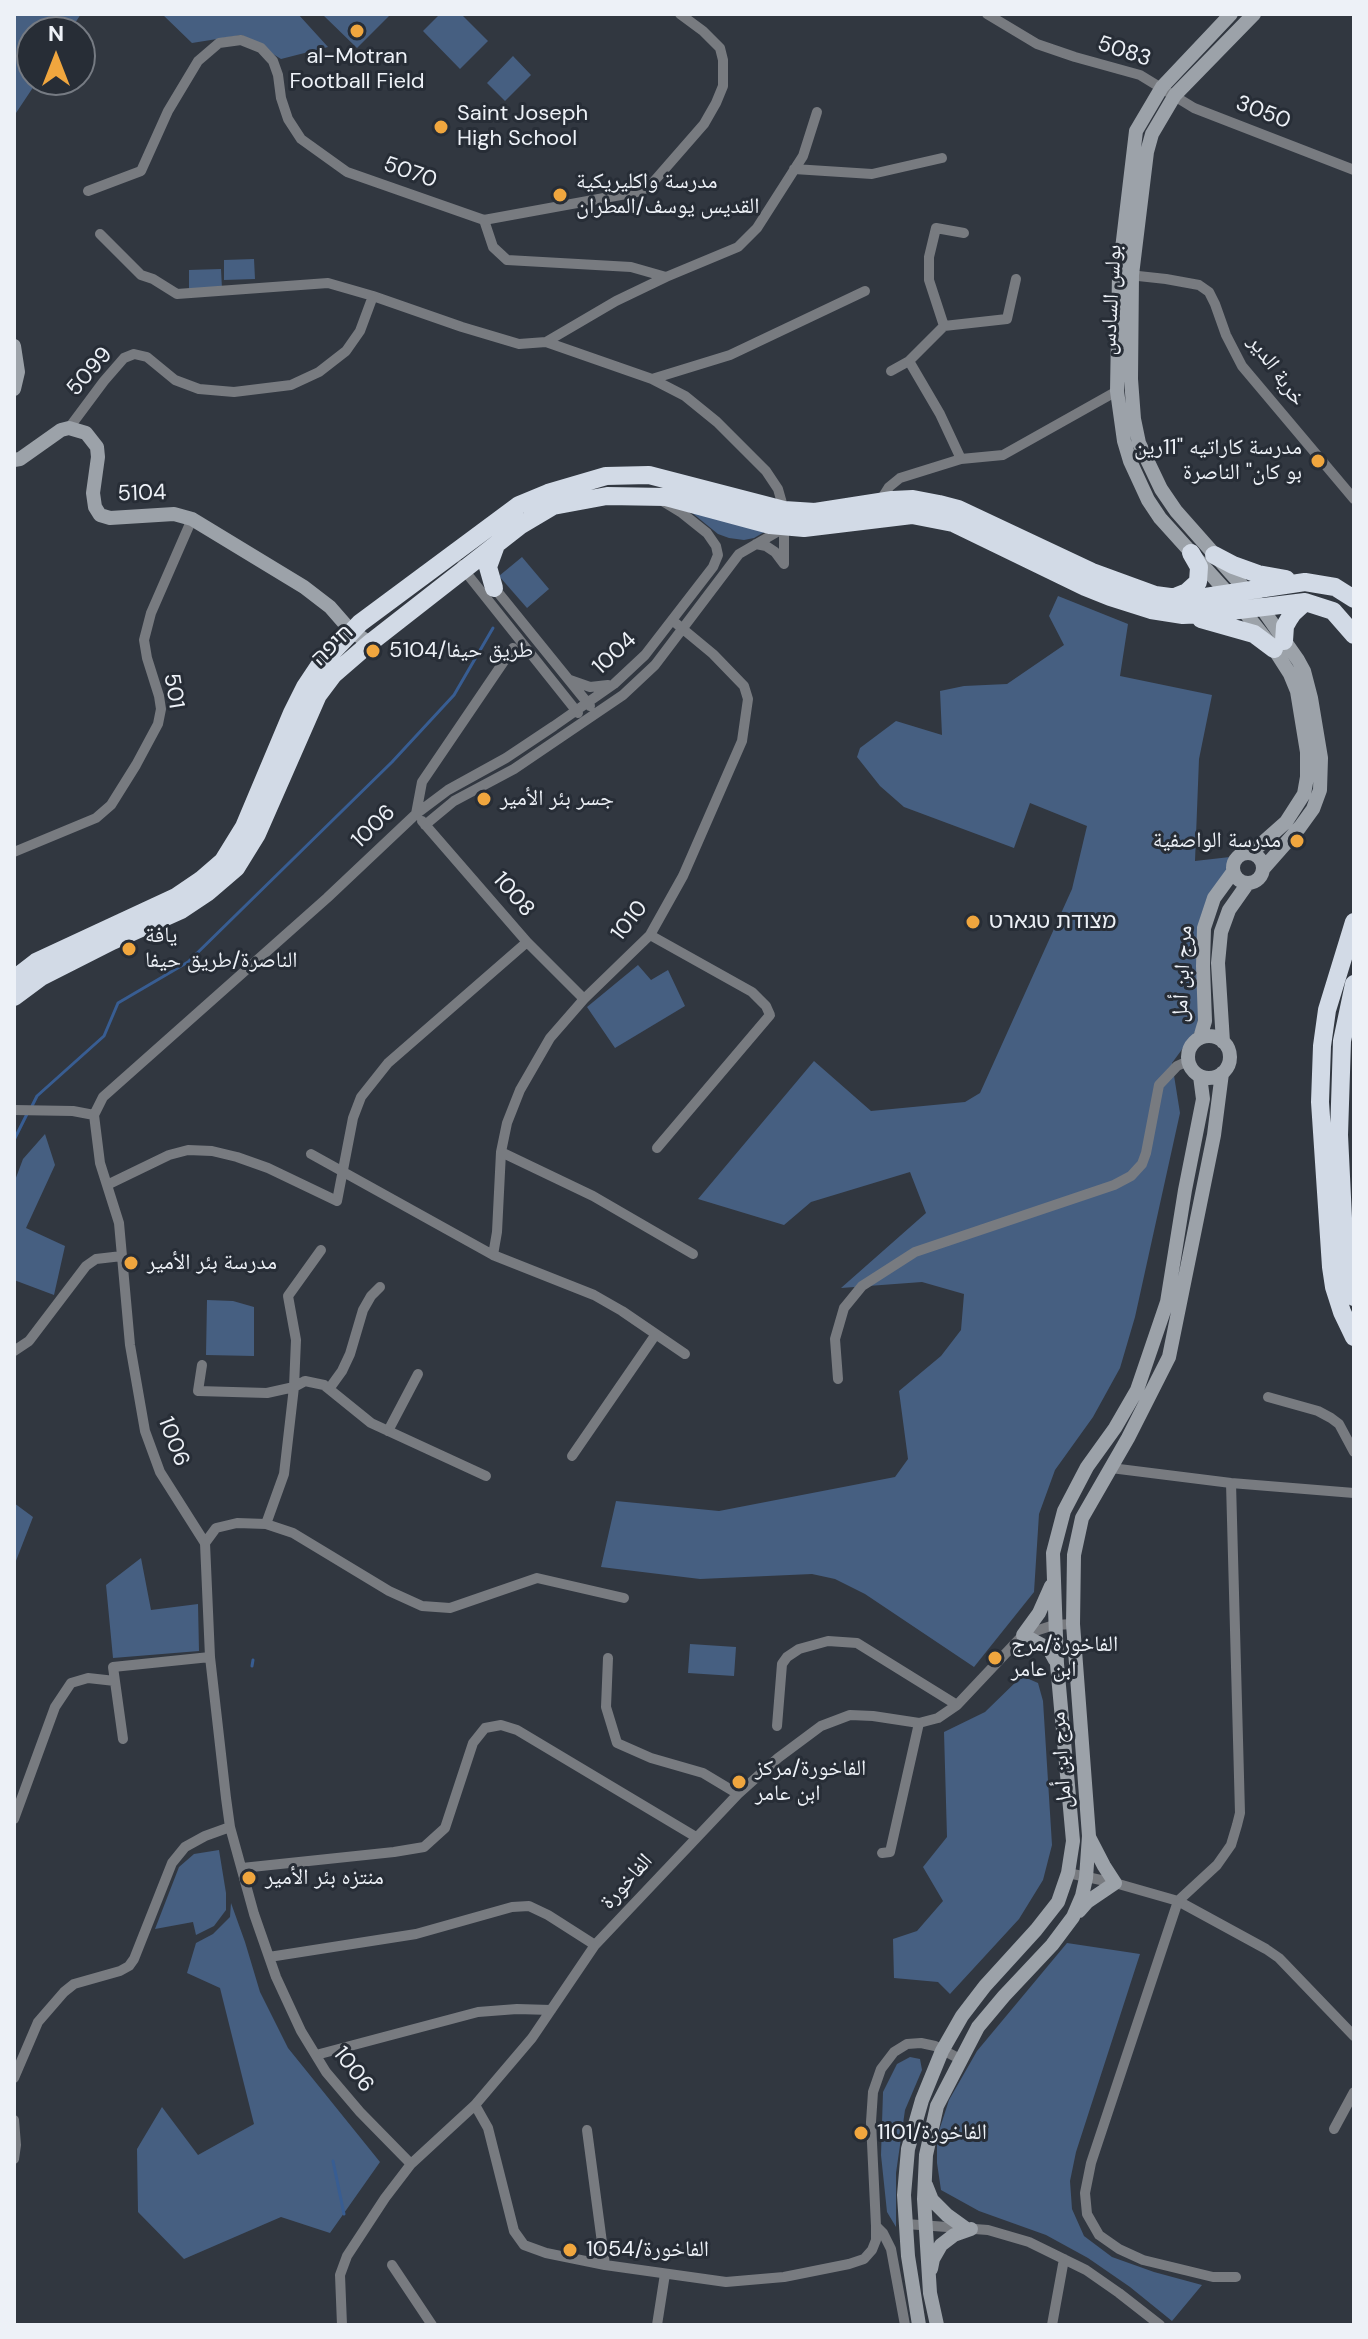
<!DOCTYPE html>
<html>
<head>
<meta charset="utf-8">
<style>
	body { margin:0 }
	#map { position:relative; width:1368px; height:2339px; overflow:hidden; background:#313740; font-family:"DM Sans",sans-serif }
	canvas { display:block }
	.frame { position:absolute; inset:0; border:16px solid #edf1f7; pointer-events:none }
	.north { position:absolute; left:16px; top:16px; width:80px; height:80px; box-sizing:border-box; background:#272d36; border:2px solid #767b83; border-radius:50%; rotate:0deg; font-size:22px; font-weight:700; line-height:32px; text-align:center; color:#edf1f7 }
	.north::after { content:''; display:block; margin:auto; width:28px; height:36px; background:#f0a63e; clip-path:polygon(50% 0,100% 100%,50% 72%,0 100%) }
</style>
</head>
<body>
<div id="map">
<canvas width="1368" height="2339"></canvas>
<div class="frame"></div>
<div class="north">N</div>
</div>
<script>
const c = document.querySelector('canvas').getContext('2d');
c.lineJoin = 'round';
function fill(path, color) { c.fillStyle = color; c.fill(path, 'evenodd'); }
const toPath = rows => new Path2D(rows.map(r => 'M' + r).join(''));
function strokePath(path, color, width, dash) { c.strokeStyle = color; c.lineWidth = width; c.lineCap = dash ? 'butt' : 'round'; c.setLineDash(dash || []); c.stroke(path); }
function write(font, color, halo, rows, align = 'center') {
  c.font = font + ' "DM Sans","Noto Naskh Arabic","Noto Sans Hebrew",sans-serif'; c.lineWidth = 6; c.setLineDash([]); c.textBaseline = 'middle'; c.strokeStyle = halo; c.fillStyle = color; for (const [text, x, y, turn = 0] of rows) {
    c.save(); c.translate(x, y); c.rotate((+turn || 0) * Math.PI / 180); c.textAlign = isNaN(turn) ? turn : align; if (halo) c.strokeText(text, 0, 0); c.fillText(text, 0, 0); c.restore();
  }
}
const green = toPath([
	[14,14,81,14,69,32,32,32,32,80,38,80,14,116],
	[162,14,298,14,328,47,281,59,242,35,192,43],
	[322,14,391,14,357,48],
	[440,14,461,14,488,41,460,69,423,31],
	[513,56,531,75,505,101,487,83],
	[254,259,255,279,224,280,224,260],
	[221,269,222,289,189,290,189,270],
	[691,512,766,531,754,538,744,540,729,538,718,534],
	[522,557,549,589,527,608,499,576],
	[1058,596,1128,624,1120,676,1212,695,1199,759,1195,861,1230,857,1230,873,1210,902,1197,1029,1172,1063,1180,1113,1135,1317,1120,1368,1093,1417,1055,1470,1039,1514,1034,1592,974,1667,865,1594,835,1579,812,1574,700,1579,601,1567,616,1501,719,1511,895,1477,908,1459,899,1391,941,1356,961,1330,964,1294,922,1282,841,1288,926,1213,910,1172,811,1202,784,1225,698,1199,814,1061,871,1111,965,1102,980,1093,1072,889,1087,826,1030,803,1014,848,904,807,880,786,857,757,860,748,896,721,942,735,940,691,964,686,1007,684,1064,645,1049,616],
	[638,965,651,980,668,970,685,1006,615,1048,587,1007],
	[45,1134,55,1165,26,1228,65,1246,54,1295,14,1280,14,1183,23,1159],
	[207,1300,233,1301,254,1307,254,1356,206,1355],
	[14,1503,33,1517,14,1566],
	[141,1558,151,1610,198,1604,199,1651,113,1658,106,1585],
	[690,1644,736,1647,734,1676,688,1673],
	[1022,1676,1038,1683,1043,1701,1052,1845,1043,1880,1019,1919,950,1994,938,1982,894,1978,893,1939,917,1931,943,1901,923,1867,947,1837,944,1732,985,1712],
	[219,1850,226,1893,226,1910,214,1926,196,1935,193,1922,155,1929,179,1867,194,1854],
	[231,1903,245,1942,260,1992,288,2048,380,2162,330,2233,281,2217,184,2259,138,2212,137,2149,162,2107,198,2155,254,2124,220,1988,187,1973,196,1943,213,1934,230,1917],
	[1067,1943,1140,1954,1076,2152,1070,2181,1072,2209,1084,2236,1112,2257,1154,2272,1202,2285,1172,2321,1130,2287,1088,2258,1046,2235,979,2211,941,2190,937,2163,937,2137,949,2100,977,2051],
	[910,2057,920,2059,922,2070,905,2110,896,2173,896,2227,887,2212,881,2155,883,2092,897,2064]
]);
const stream = toPath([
	[32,1106,37,1096,104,1036,118,1003,188,962,392,762,454,695,493,628],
	[14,1140,28,1112],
	[252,1666,253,1660],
	[333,2161,344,2214]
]);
const street = toPath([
	[987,14,1037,44,1075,57,1140,75,1194,108,1354,170],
	[794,169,872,174,942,158],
	[88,191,141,171,168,111,198,61,219,43,241,40,261,48,273,61,278,75,281,98,288,119,301,139,347,172,484,220,637,192,649,187,704,124,716,103,723,86,723,60,720,48,703,31,680,14],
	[484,220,493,247,507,260,631,267,666,277,738,247,757,228,803,156,817,112],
	[100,234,141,275,153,279,177,294,328,283,373,296,462,327,519,344,546,342,652,379,685,396,717,422,766,471,778,489,784,510,784,564],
	[1129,275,1166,279,1199,285,1209,292,1215,304,1226,335,1242,366,1354,499],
	[944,326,929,280,929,257,936,228,964,233],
	[546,342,616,301,666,277],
	[909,361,940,414,961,459],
	[891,371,909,361,944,326,1007,319,1016,279],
	[652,379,730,355,865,291],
	[69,428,104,381,124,358,134,354,147,357,175,380,199,389,234,392,291,385,319,372,346,351,360,331,373,296],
	[879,503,889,487,900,478,961,459,1003,455,1117,391],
	[756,544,766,546,775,552,784,564],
	[462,565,464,570,578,713],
	[492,585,590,706],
	[570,680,590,687,608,685],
	[416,814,422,782,513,648],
	[422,821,527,942,584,999],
	[425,825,454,801,514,769,623,695,655,665,739,554,784,528],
	[14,852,96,818,111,805,136,765,158,724,161,709,159,696,147,658,144,640,151,613,192,519],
	[650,935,752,992,766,1006,770,1015,657,1148],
	[14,1110,73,1111,94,1115],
	[501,1152,593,1196,693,1254],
	[311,1154,493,1255,594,1295,622,1311,685,1354],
	[107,1185,169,1155,188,1150,212,1151,237,1157,268,1168,337,1201,353,1118,361,1097,388,1063,527,942],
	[493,1255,497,1232,501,1152,507,1123,520,1090,550,1038,584,999,650,935,683,876,742,741,748,699,744,686,713,654,672,620],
	[14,1351,29,1341,86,1266,96,1259,122,1256],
	[202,1365,198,1391,267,1393,294,1387,305,1381,324,1385,371,1423,486,1476],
	[838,1379,835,1339,844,1308,862,1286,915,1252,1114,1185,1131,1176,1142,1164,1146,1153,1159,1085,1177,1066,1188,1061],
	[329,1389,342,1371,350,1354,363,1310,371,1296,380,1287],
	[1268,1397,1318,1411,1331,1418,1339,1424,1354,1452],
	[388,1431,418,1374],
	[572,1456,656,1334],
	[1111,1468,1231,1483,1354,1493],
	[1231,1483,1240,1813,1237,1825,1231,1845,1217,1865,1178,1901,1091,2163,1085,2193,1087,2214,1099,2235,1119,2249,1143,2260,1213,2277,1236,2277],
	[266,1524,284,1474,294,1387,296,1340,288,1296,321,1250],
	[205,1543,216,1528,237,1523,266,1524,293,1533,389,1591,422,1606,450,1608,537,1578,624,1598],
	[608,1658,606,1707,617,1743,651,1758,703,1773,738,1794],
	[777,1726,782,1664,787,1657,799,1649,828,1641,857,1643,957,1705],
	[123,1739,113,1667,210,1657],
	[14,1819,55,1707,71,1683,88,1678,115,1681],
	[882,1853,890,1852,919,1723],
	[242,1868,394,1852,424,1847,445,1828,473,1743,485,1728,501,1725,517,1730,696,1837],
	[1068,1873,1115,1883,1178,1901,1266,1949,1279,1958,1354,2036],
	[269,1957,416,1934,512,1907,529,1906,548,1915,595,1945],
	[316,2055,478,2012,517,2009,551,2010],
	[14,2078,38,2022,64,1992,74,1984,120,1971,129,1966,134,1959,172,1863,185,1847,205,1836,230,1827],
	[475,2105,488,2128,514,2231,524,2245,546,2253,605,2265,726,2282,784,2277,849,2264,864,2259,872,2250,876,2240,876,2226,871,2122,873,2092,881,2069,894,2052,907,2044,921,2043,935,2046,960,2059],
	[14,2120,16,2145,14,2159],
	[1334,2129,1354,2092],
	[587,2130,605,2265],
	[411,2164,360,2112,326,2072,301,2031,276,1977,254,1914,230,1827,226,1798,210,1657,205,1543,160,1472,145,1431,130,1345,119,1223,100,1163,94,1115,103,1097,327,898,416,814,448,790,506,758,554,726,614,684,645,655,713,567,718,555,716,546,707,533,682,513,664,502],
	[906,2224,988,2230,1029,2242,1086,2270,1119,2293,1160,2325],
	[876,2226,883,2233,891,2249,905,2325],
	[392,2265,432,2325],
	[342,2325,340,2275,347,2256,385,2198,411,2164,475,2105,532,2038,595,1945,738,1794,778,1758,821,1726,850,1715,873,1716,919,1723,938,1718,957,1705,1023,1635,1054,1625,1073,1624],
	[657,2325,665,2274],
	[1052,2325,1064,2259]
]);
const secondary = toPath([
	[1231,14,1162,87,1136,131,1119,274,1117,391,1124,441,1130,461,1148,500,1160,518,1243,610,1274,649,1290,674,1297,691,1307,752,1307,777,1304,794,1286,822,1251,853],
	[1254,14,1175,95,1152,134,1147,152,1132,275,1131,379,1134,419,1139,443,1161,489,1176,511,1261,607,1298,660,1304,671,1311,698,1321,758,1320,790,1313,809,1300,827,1263,869],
	[14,346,18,372,14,389],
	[14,460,20,459,61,430,69,428,86,433,97,447,98,457,93,493,95,507,100,515,110,518,174,514,192,519,304,587,330,607,351,631,370,643],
	'1233 868a15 15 0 1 1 30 0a15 15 0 1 1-30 0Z',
	'1188 1057a21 21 0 1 1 42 0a21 21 0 1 1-42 0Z',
	[1200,1038,1205,1021,1203,966,1204,928,1214,898,1233,872],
	[1223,1042,1218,963,1221,932,1229,910,1248,883],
	[1051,1586,1039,1613,1023,1635,1049,1649,1055,1660],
	[1079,1911,1087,1902,1115,1883,1104,1866,1089,1837],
	[926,2185,932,2200,947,2215,965,2228],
	[931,2269,933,2259,941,2245,954,2235,971,2229],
	[919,2325,908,2256,904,2195,908,2149,922,2100,942,2051,962,2016,985,1986,1036,1930,1058,1902,1068,1873,1073,1841,1057,1664,1053,1553,1064,1511,1087,1467,1115,1428,1137,1390,1167,1302,1185,1190,1203,1099,1200,1076],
	[937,2325,930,2293,924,2199,926,2155,937,2106,978,2027,1004,1996,1052,1945,1073,1917,1082,1896,1086,1878,1089,1836,1073,1624,1074,1555,1082,1518,1128,1438,1169,1357,1214,1135,1222,1073]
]);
const highway = toPath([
	[1214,555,1233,565,1258,574,1286,579],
	[494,588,488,567,496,545],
	[1177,596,1187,592,1198,582,1199,567,1191,553],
	[1201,619,1254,634,1274,649],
	[1284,641,1285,626,1289,619,1293,613,1305,602],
	[1354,922,1327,1010,1322,1046,1320,1102,1331,1267,1334,1287,1342,1312,1354,1337],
	[14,979,36,962,176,897,201,880,223,861,244,827,292,713,305,687,319,666,360,623,519,505,548,493,606,476,649,475,784,510,815,512,892,500,913,499,939,504,958,509,1092,572,1155,595,1170,597,1205,597,1305,582,1335,587,1354,599],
	[1354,984,1342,1041,1339,1135,1345,1260,1354,1297],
	[14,997,41,977,112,941,181,910,208,892,236,868,257,834,318,695,333,675,370,643,521,525,553,506,607,496,666,497,770,525,804,528,912,515,953,523,1085,587,1110,597,1151,610,1183,615,1206,614,1305,602,1333,611,1354,635]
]);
const markers = [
	[357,31,8,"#f0a63e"],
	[441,127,8,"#f0a63e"],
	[560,195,8,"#f0a63e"],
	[1318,461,8,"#f0a63e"],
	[373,651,8,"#f0a63e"],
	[484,799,8,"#f0a63e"],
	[1297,841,8,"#f0a63e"],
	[973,922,8,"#f0a63e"],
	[129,949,8,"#f0a63e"],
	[131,1263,8,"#f0a63e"],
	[995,1658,8,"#f0a63e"],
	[739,1782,8,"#f0a63e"],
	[249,1878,8,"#f0a63e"],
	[861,2133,8,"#f0a63e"],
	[570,2250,8,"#f0a63e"]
];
const streetNames = [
	["5083",1124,52,18],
	["3050",1263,113,21],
	["5070",410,173,19],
	["بولس السادس",1112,300,-87],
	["خربة الدير",1276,371,54],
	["5099",90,372,-49],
	["5104",142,494,-2],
	["חיפה",333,646,-44],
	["1004",615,654,-43],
	["501",173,691,81],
	["1006",374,827,-44],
	["1008",513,895,49],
	["1010",630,921,-52],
	["مرج ابن أمل",1183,974,-87],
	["1006",173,1442,69],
	["مرج ابن أمل",1062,1760,-94],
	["الفاخورة",627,1882,-48],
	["1006",353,2070,52]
];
const poiNames = [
	["al-Motran",357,57,"center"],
	["Football Field",357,82,"center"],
	["Saint Joseph",457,114],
	["High School",457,139],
	["مدرسة واكليريكية",576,182],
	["القديس يوسف/المطران",576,207],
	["مدرسة كاراتيه \"11رين",1302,448,"right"],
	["بو كان\" الناصرة",1302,473,"right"],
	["طريق حيفا/5104",389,651],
	["جسر بئر الأمير",500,799],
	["مدرسة الواصفية",1281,841,"right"],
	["מצודת טגארט",989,922],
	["يافة",145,936],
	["الناصرة/طريق حيفا",145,961],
	["مدرسة بئر الأمير",147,1263],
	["الفاخورة/مرج",1011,1645],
	["ابن عامر",1011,1670],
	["الفاخورة/مركز",755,1769],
	["ابن عامر",755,1794],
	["منتزه بئر الأمير",265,1878],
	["الفاخورة/1101",877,2133],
	["الفاخورة/1054",586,2250]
];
fill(green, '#465f81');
strokePath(stream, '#385d92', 3);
strokePath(street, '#787b80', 10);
strokePath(secondary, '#9ca2a9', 14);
strokePath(highway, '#d2dae6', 18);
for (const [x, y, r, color] of markers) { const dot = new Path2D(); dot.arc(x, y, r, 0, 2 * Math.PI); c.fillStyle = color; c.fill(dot); strokePath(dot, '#272d36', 3); }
write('22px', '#edf1f7', '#272d36', streetNames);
write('22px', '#edf1f7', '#272d36', poiNames, 'left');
</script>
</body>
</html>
